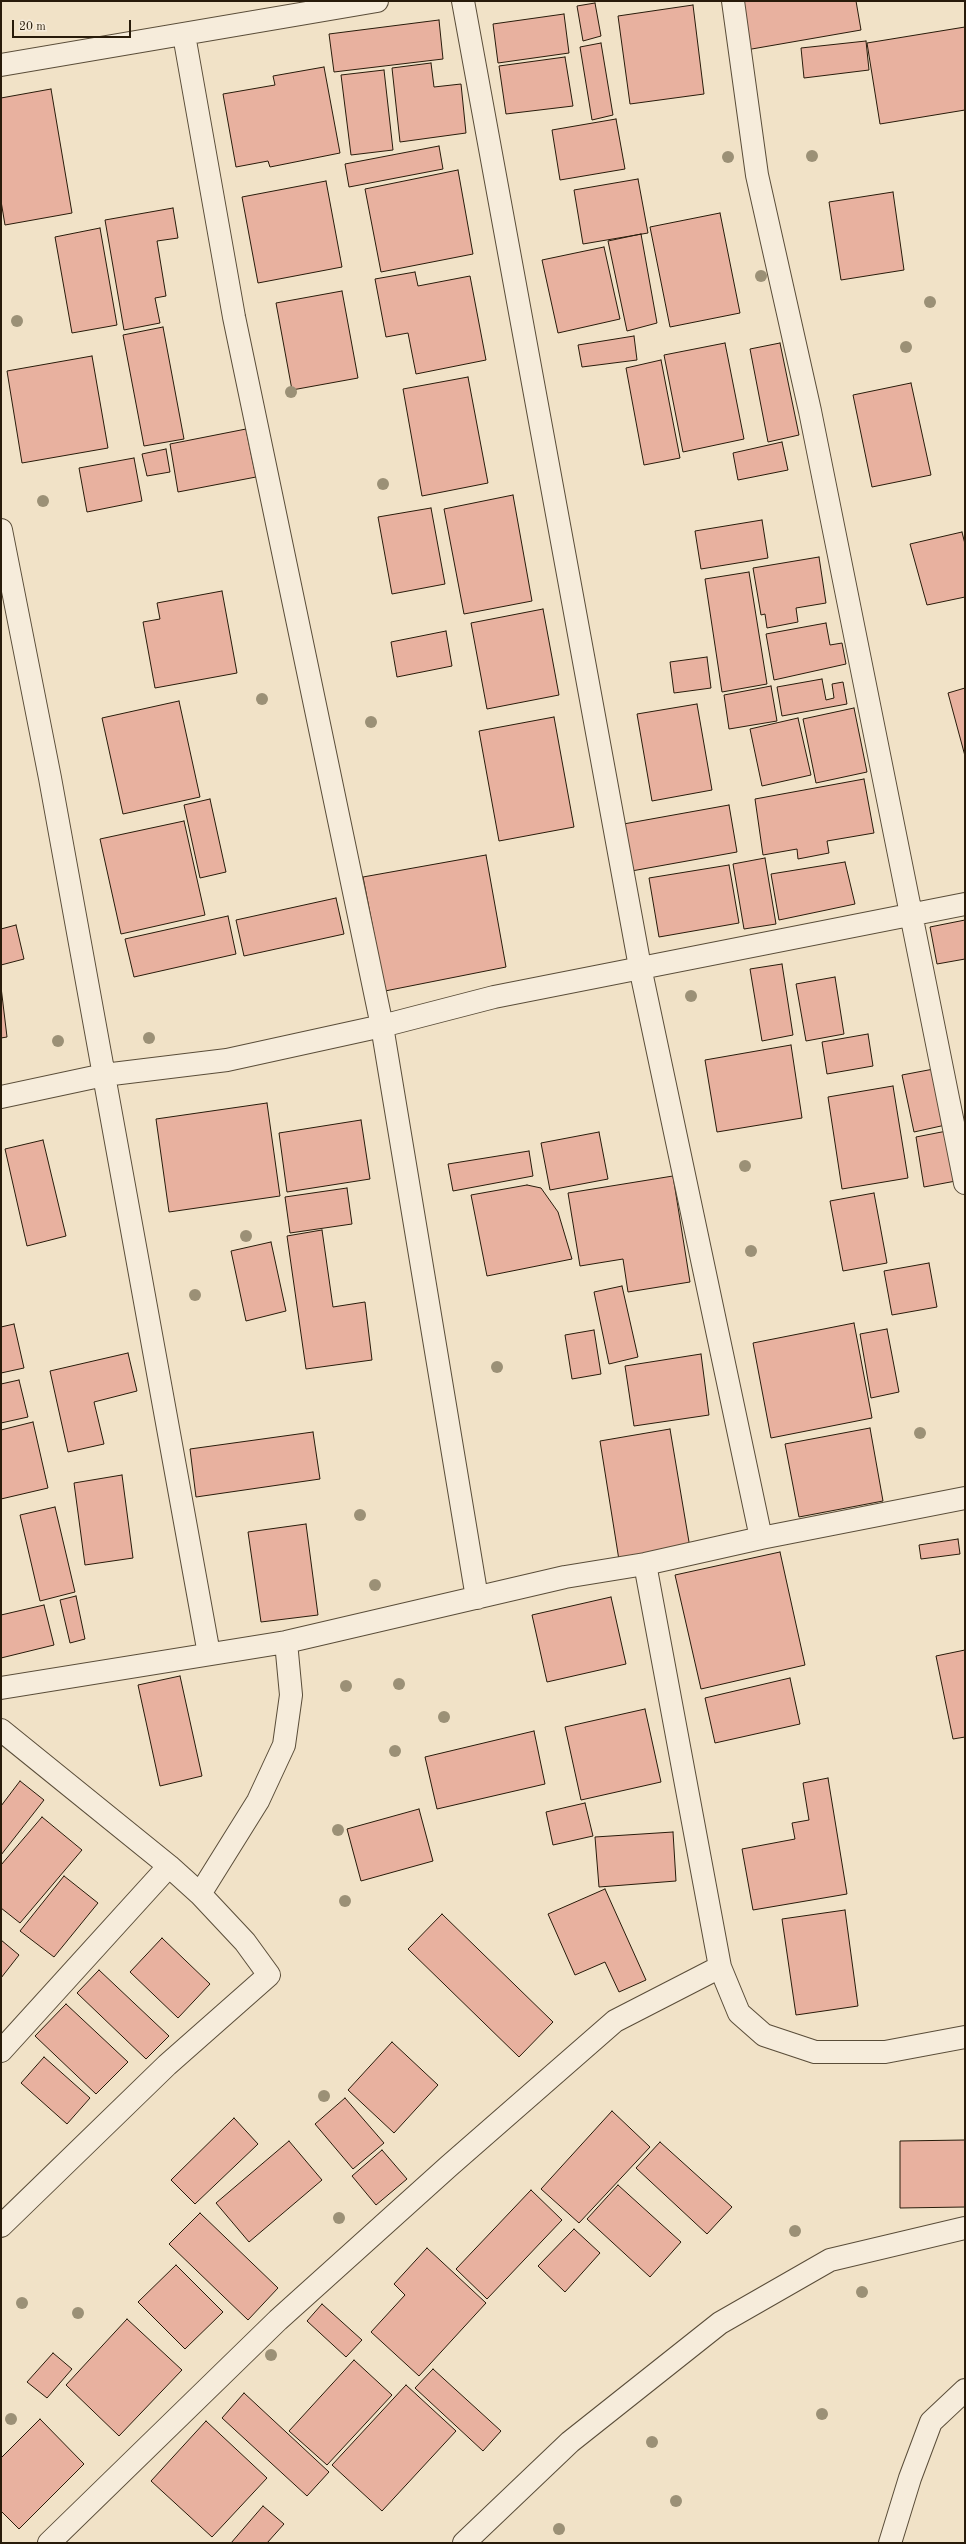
<!DOCTYPE html>
<html>
<head>
<meta charset="utf-8">
<style>
	body { margin:0 }
	#map { position:relative; width:966px; height:2544px; overflow:hidden; background:#f1e2c7; font-family:"Old Standard TT",serif }
	canvas { display:block }
	.frame { position:absolute; inset:0; border:2px solid #281b0a; pointer-events:none }
	.scale { position:absolute; left:12px; top:20px; width:119px; height:18px; box-sizing:border-box; border:2px solid #281b0a; border-top:0; padding-left:5px; font-size:12px; line-height:14px; white-space:nowrap; color:#281b0a; -webkit-text-stroke:3px #f6ecdb; paint-order:stroke }
</style>
</head>
<body>
<div id="map">
<canvas width="966" height="2544"></canvas>
<div class="frame"></div>
<div class="scale">20 m</div>
</div>
<script>
const c = document.querySelector('canvas').getContext('2d');
c.lineJoin = 'round';
function fill(path, color) { c.fillStyle = color; c.fill(path, 'evenodd'); }
const toPath = rows => new Path2D(rows.map(r => 'M' + r).join(''));
function strokePath(path, color, width, dash) { c.strokeStyle = color; c.lineWidth = width; c.lineCap = dash ? 'butt' : 'round'; c.setLineDash(dash || []); c.stroke(path); }
const building = toPath([
	[738,1,856,1,861,30,746,50,738,1],
	[595,3,601,36,583,41,577,6,595,3],
	[693,5,704,94,630,104,618,16,693,5],
	[564,14,569,53,498,63,493,24,564,14],
	[439,20,443,59,334,72,329,34,439,20],
	[965,27,965,110,880,124,867,43,965,27],
	[866,41,869,70,804,78,801,48,866,41],
	[601,43,613,115,592,120,580,47,601,43],
	[565,57,573,106,506,114,499,66,565,57],
	[431,63,434,87,461,84,466,133,400,142,392,68,431,63],
	[324,67,340,153,270,167,268,161,236,167,223,94,275,85,273,76,324,67],
	[384,70,393,150,351,155,341,75,384,70],
	[51,89,72,213,5,225,1,201,1,98,51,89],
	[616,119,625,169,560,180,552,130,616,119],
	[439,146,443,169,349,187,345,164,439,146],
	[458,170,473,254,381,272,365,189,458,170],
	[638,179,648,233,583,244,574,190,638,179],
	[326,181,342,267,258,283,242,197,326,181],
	[893,192,904,270,841,280,829,202,893,192],
	[173,208,178,238,157,241,166,296,155,298,160,323,124,330,105,220,173,208],
	[720,213,740,313,670,327,650,227,720,213],
	[100,228,117,325,72,333,55,237,100,228],
	[641,234,657,323,627,331,608,241,641,234],
	[604,247,620,319,558,333,542,260,604,247],
	[415,272,418,286,470,276,486,360,416,374,408,333,386,337,375,279,415,272],
	[342,291,358,378,292,390,276,303,342,291],
	[163,327,184,439,144,446,123,335,163,327],
	[634,336,637,360,582,367,578,345,634,336],
	[725,343,744,439,683,452,664,355,725,343],
	[780,343,799,435,768,442,750,349,780,343],
	[92,356,108,448,22,463,7,371,92,356],
	[661,360,680,458,644,465,626,368,661,360],
	[468,377,488,483,422,496,403,389,468,377],
	[911,383,931,475,872,487,853,395,911,383],
	[246,429,256,477,178,492,170,444,246,429],
	[782,442,788,470,738,480,733,453,782,442],
	[166,449,170,472,147,476,142,454,166,449],
	[134,458,142,501,87,512,79,468,134,458],
	[513,495,532,601,464,614,444,509,513,495],
	[431,508,445,584,392,594,378,517,431,508],
	[762,520,768,558,701,569,695,531,762,520],
	[962,532,965,544,965,597,927,605,910,544,962,532],
	[819,557,826,603,796,608,798,622,767,628,765,614,761,615,753,568,819,557],
	[749,572,767,684,722,692,705,579,749,572],
	[222,591,237,673,155,688,143,622,160,619,157,603,222,591],
	[543,609,559,695,487,709,471,623,543,609],
	[826,623,830,645,842,643,846,664,774,680,766,634,826,623],
	[446,631,452,666,397,677,391,642,446,631],
	[707,657,711,688,674,693,670,662,707,657],
	[822,679,826,700,834,698,832,684,843,682,847,704,782,716,777,687,822,679],
	[771,686,777,721,729,729,724,695,771,686],
	[965,688,965,756,948,693,965,688],
	[179,701,200,797,123,814,102,718,179,701],
	[697,704,712,790,652,801,637,714,697,704],
	[854,708,867,772,816,783,803,719,854,708],
	[554,717,574,827,499,841,479,731,554,717],
	[798,718,811,775,762,786,750,729,798,718],
	[864,779,874,833,827,841,829,853,798,859,797,849,763,855,755,799,864,779],
	[210,799,226,872,200,878,184,805,210,799],
	[729,805,737,852,626,872,618,825,729,805],
	[184,821,205,915,121,934,100,839,184,821],
	[486,855,506,967,385,991,363,877,486,855],
	[765,858,776,924,744,929,733,864,765,858],
	[845,862,855,904,779,920,771,874,845,862],
	[729,865,739,923,659,937,649,878,729,865],
	[336,898,344,934,244,956,236,920,336,898],
	[228,916,236,954,134,977,125,939,228,916],
	[965,920,965,959,937,964,930,927,965,920],
	[16,925,24,959,1,965,1,929,16,925],
	[782,964,793,1035,762,1041,750,969,782,964],
	[835,977,844,1034,806,1041,796,984,835,977],
	[1,987,7,1037,1,1038,1,987],
	[868,1034,873,1066,827,1074,822,1042,868,1034],
	[791,1045,802,1118,717,1132,705,1060,791,1045],
	[939,1068,950,1124,914,1132,902,1075,939,1068],
	[893,1086,908,1178,842,1189,828,1097,893,1086],
	[267,1103,280,1196,169,1212,156,1119,267,1103],
	[361,1120,370,1179,287,1192,279,1133,361,1120],
	[952,1130,961,1180,924,1187,916,1137,952,1130],
	[599,1132,608,1179,550,1190,541,1143,599,1132],
	[43,1140,66,1236,27,1246,5,1149,43,1140],
	[529,1151,533,1176,453,1191,448,1164,529,1151],
	[673,1176,690,1282,628,1292,623,1259,580,1266,568,1193,673,1176],
	[527,1185,541,1188,558,1212,572,1259,487,1276,471,1195,527,1185],
	[347,1188,352,1224,290,1233,285,1197,347,1188],
	[874,1193,887,1263,843,1271,830,1201,874,1193],
	[322,1230,333,1307,365,1302,372,1360,306,1369,287,1236,322,1230],
	[271,1242,286,1311,246,1321,231,1251,271,1242],
	[929,1263,937,1307,892,1315,884,1271,929,1263],
	[622,1286,638,1357,609,1364,594,1292,622,1286],
	[854,1323,872,1418,771,1438,753,1343,854,1323],
	[14,1324,24,1368,1,1373,1,1327,14,1324],
	[887,1329,899,1392,871,1398,860,1334,887,1329],
	[594,1330,601,1374,572,1379,565,1335,594,1330],
	[128,1353,137,1391,94,1402,104,1444,68,1452,50,1371,128,1353],
	[701,1354,709,1415,634,1426,625,1366,701,1354],
	[19,1380,28,1417,1,1423,1,1384,19,1380],
	[33,1422,48,1488,1,1499,1,1430,33,1422],
	[870,1428,883,1501,799,1517,785,1444,870,1428],
	[670,1429,690,1548,619,1560,600,1441,670,1429],
	[313,1432,320,1479,196,1497,190,1449,313,1432],
	[122,1475,133,1558,85,1565,74,1483,122,1475],
	[55,1507,75,1592,40,1601,20,1515,55,1507],
	[306,1524,318,1615,261,1622,248,1532,306,1524],
	[958,1539,960,1554,921,1559,919,1545,958,1539],
	[780,1552,805,1665,701,1689,675,1575,780,1552],
	[76,1596,85,1639,70,1643,60,1600,76,1596],
	[611,1597,626,1664,547,1682,532,1615,611,1597],
	[44,1605,54,1645,1,1658,1,1615,44,1605],
	[965,1650,965,1737,953,1739,936,1656,965,1650],
	[180,1676,202,1776,160,1786,138,1685,180,1676],
	[790,1678,800,1724,715,1743,705,1698,790,1678],
	[645,1709,661,1782,581,1800,565,1727,645,1709],
	[534,1731,545,1784,437,1809,425,1757,534,1731],
	[828,1778,847,1894,753,1910,742,1849,795,1839,792,1823,809,1820,803,1783,828,1778],
	[20,1781,44,1800,1,1855,1,1806,20,1781],
	[585,1803,593,1836,553,1845,546,1812,585,1803],
	[419,1809,433,1861,361,1881,347,1829,419,1809],
	[42,1817,82,1850,20,1923,1,1908,1,1865,42,1817],
	[673,1832,676,1881,599,1887,595,1837,673,1832],
	[64,1876,98,1903,54,1957,20,1931,64,1876],
	[605,1889,646,1980,619,1992,605,1962,575,1975,548,1914,605,1889],
	[845,1910,858,2006,796,2015,782,1919,845,1910],
	[442,1914,553,2022,519,2057,408,1949,442,1914],
	[162,1938,210,1984,178,2018,130,1972,162,1938],
	[1,1940,19,1955,1,1978,1,1940],
	[99,1970,169,2036,146,2059,77,1993,99,1970],
	[66,2004,128,2062,96,2094,35,2036,66,2004],
	[392,2042,438,2085,394,2133,348,2090,392,2042],
	[44,2057,90,2098,67,2124,21,2083,44,2057],
	[345,2098,384,2143,353,2169,315,2124,345,2098],
	[612,2111,650,2147,579,2223,541,2189,612,2111],
	[234,2118,258,2144,195,2204,171,2180,234,2118],
	[965,2140,965,2207,900,2208,900,2141,965,2140],
	[289,2141,322,2180,249,2242,216,2203,289,2141],
	[660,2142,732,2207,707,2234,636,2168,660,2142],
	[382,2150,407,2179,376,2205,352,2176,382,2150],
	[618,2185,681,2242,650,2277,587,2219,618,2185],
	[531,2190,562,2220,487,2299,456,2269,531,2190],
	[200,2213,278,2288,248,2320,169,2244,200,2213],
	[574,2229,600,2253,565,2292,538,2266,574,2229],
	[427,2248,486,2303,419,2376,371,2332,405,2295,394,2284,427,2248],
	[176,2265,223,2312,185,2349,138,2302,176,2265],
	[322,2304,362,2340,346,2357,307,2321,322,2304],
	[127,2319,182,2370,119,2436,66,2385,127,2319],
	[53,2353,72,2369,47,2398,27,2382,53,2353],
	[354,2360,392,2395,327,2465,289,2431,354,2360],
	[433,2369,501,2431,483,2451,415,2388,433,2369],
	[406,2385,456,2431,382,2511,332,2465,406,2385],
	[244,2393,329,2472,307,2496,222,2418,244,2393],
	[40,2419,84,2464,19,2529,1,2511,1,2458,40,2419],
	[206,2421,267,2478,212,2537,151,2481,206,2421],
	[263,2506,284,2524,267,2543,231,2543,263,2506]
]);
const minor = toPath([
	[463,1,640,967,761,1538],
	[733,1,757,175,810,411,965,1183],
	[184,35,234,317,382,1026,477,1598],
	[1,65,377,1],
	[1,530,50,778,209,1654],
	[1,1097,104,1075,227,1060,382,1026,494,997,965,904],
	[645,1564,720,1967,739,2013,764,2035,815,2052,885,2052,965,2037],
	[1,1688,286,1642,565,1577,645,1564,761,1538,965,1498],
	[1,1730,169,1866,200,1894,245,1942,269,1975,167,2065,1,2226],
	[200,1894,258,1801,284,1745,291,1695,286,1642],
	[1,2051,169,1866],
	[49,2543,278,2320,449,2166,615,2021,720,1967],
	[464,2543,570,2442,720,2323,830,2260,965,2228],
	[890,2543,910,2478,931,2422,965,2390]
]);
const trees = [
	[812,156],
	[728,157],
	[761,276],
	[930,302],
	[17,321],
	[906,347],
	[291,392],
	[383,484],
	[43,501],
	[262,699],
	[371,722],
	[691,996],
	[149,1038],
	[58,1041],
	[745,1166],
	[246,1236],
	[751,1251],
	[195,1295],
	[497,1367],
	[920,1433],
	[360,1515],
	[375,1585],
	[399,1684],
	[346,1686],
	[444,1717],
	[395,1751],
	[338,1830],
	[345,1901],
	[324,2096],
	[339,2218],
	[795,2231],
	[862,2292],
	[22,2303],
	[78,2313],
	[271,2355],
	[822,2414],
	[11,2419],
	[652,2442],
	[676,2501],
	[559,2529]
];
fill(building, '#e8b19f');
strokePath(building, '#281b0a', 1);
strokePath(minor, '#5a4d39', 24);
strokePath(minor, '#f6ecdb', 22);
c.fillStyle = '#9b9076';
for (const [x, y] of trees) { c.beginPath(); c.arc(x, y, 6, 0, 2 * Math.PI); c.fill(); }
</script>
</body>
</html>
